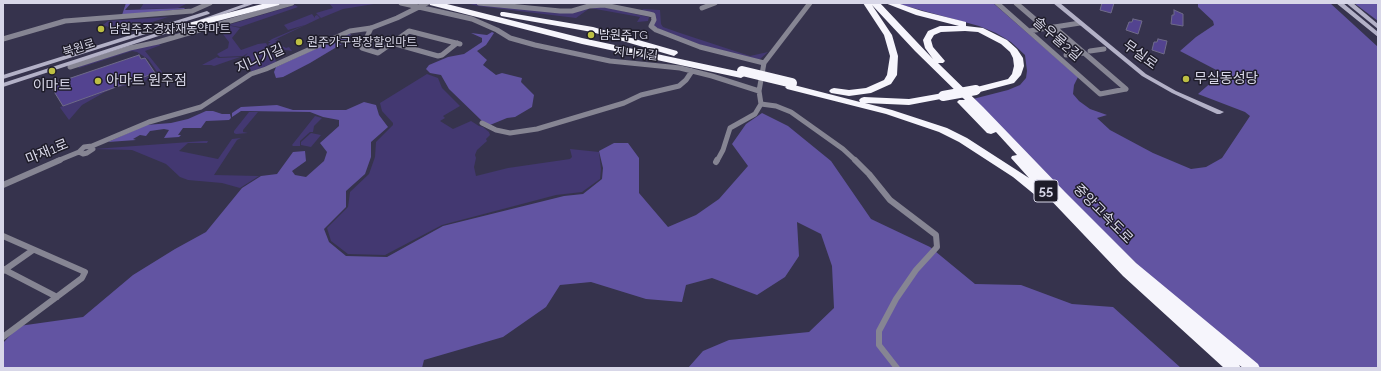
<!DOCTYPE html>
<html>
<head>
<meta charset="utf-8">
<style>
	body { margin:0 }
	#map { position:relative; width:1381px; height:371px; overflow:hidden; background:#36334d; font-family:Raleway,sans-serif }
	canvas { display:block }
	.frame { position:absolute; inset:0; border:4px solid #d8d7e8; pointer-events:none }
</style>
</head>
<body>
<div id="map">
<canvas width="1381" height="371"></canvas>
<div class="frame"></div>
</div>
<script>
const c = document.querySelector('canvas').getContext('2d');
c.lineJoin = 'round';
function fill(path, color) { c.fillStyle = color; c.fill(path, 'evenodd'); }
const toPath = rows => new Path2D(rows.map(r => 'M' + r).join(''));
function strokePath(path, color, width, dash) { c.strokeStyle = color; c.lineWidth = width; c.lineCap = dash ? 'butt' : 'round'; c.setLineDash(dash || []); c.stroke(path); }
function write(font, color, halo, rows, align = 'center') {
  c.font = font + ' Raleway,"Noto Sans KR",sans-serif'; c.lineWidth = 3; c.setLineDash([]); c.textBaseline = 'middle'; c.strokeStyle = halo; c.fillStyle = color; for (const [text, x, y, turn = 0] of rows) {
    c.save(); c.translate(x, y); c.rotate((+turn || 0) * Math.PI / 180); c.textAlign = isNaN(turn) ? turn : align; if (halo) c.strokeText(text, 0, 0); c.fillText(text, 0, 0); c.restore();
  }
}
const green = toPath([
	[144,3,188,3,178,8,140,9],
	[329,3,380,3,343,9,321,18,316,13,333,8],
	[466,3,560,12,595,5,649,17,648,21,637,22,640,17,590,8,576,18,478,6],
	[295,5,298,7,240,27,228,25],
	[644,9,660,10,661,24,663,27,680,33,750,56,768,52,760,59,755,59,714,50,659,29,653,26,654,15,639,11],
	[312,14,315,18,315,16,317,15,320,18,274,40,279,39,275,42,286,48,289,47,292,51,285,50,274,45,269,45,268,44,271,42,268,42,272,39,305,25,288,30,284,25],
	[168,17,114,34,109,27,103,25,108,21],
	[227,25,240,28,232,38,241,50,258,44,266,43,277,63,252,72,249,67,251,62,245,56,248,53,243,56,220,57,217,54,228,48,229,42,219,29],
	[158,44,161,45,145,51,162,72,159,75,139,83,118,87,105,92,82,105,69,120,61,109,60,107,158,73,148,59,137,52,132,51,79,68,78,67,111,54],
	[217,57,218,58,240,57,214,66,211,65,202,65],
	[427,74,438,78,442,88,460,106,443,116,445,118,440,121,453,129,471,121,479,126,483,127,489,132,490,135,486,139,487,141,477,150,475,155,476,158,474,167,476,176,508,168,570,159,572,157,570,149,599,152,601,169,600,179,582,192,556,195,442,225,385,255,348,254,331,241,327,228,348,207,350,192,369,174,375,157,376,142,393,125,393,123,382,111,380,103],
	[249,112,258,112,243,130,243,132,248,133,236,134,234,133,234,131],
	[315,116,322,118,314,126,313,132,310,132,300,141,300,146,293,146,292,145],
	[311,133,321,135,311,147,301,145,301,142],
	[241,138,237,140,214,175,259,176,240,188,222,183,188,180,180,177,166,164,132,150,94,149,203,141,208,141,207,143,188,143,179,151,218,159,232,139]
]);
const forest = toPath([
	[126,3,131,3,125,10,127,10,185,8,184,9,122,15],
	[895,3,993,3,1078,77,1074,85,1073,94,1079,101,1090,109,1107,115,1097,118,1110,130,1153,153,1191,169,1206,167,1222,158,1250,116,1245,112,1198,94,1222,73,1180,51,1196,37,1214,25,1213,21,1198,7,1198,3,1330,3,1378,47,1378,368,1243,368,969,100,1008,90,1020,85,1026,78,1027,71,1025,55,1011,42,996,33,979,26],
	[1354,3,1378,3,1378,21],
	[492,32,494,33,486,45,477,51,487,60,483,65,496,75,502,73,522,78,521,82,534,95,532,107,515,117,507,118,490,125,482,121,449,89,441,75,430,73,426,69,429,65,448,57,464,54,482,42,482,38,471,33,487,35],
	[351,34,345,42,310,63,283,77,276,78,274,72,276,67,345,35],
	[364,102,376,105,379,115,388,127,371,142,371,157,365,174,346,191,346,207,324,229,329,242,346,256,387,257,443,226,564,196,583,194,602,179,603,168,599,151,614,143,628,143,639,158,639,193,668,227,696,215,719,199,748,166,732,144,746,124,762,113,788,126,831,161,871,219,930,247,975,284,1021,285,1072,304,1113,307,1181,368,688,368,703,351,729,340,809,332,834,308,832,266,821,234,797,222,799,256,785,277,757,295,712,278,686,285,682,302,646,299,591,282,560,285,546,307,503,337,424,360,422,368,3,368,3,343,19,326,83,317,133,275,175,249,206,232,242,188,261,176,277,174,293,152,305,151,306,161,292,171,295,175,306,177,324,161,327,152,320,143,339,126,339,120,323,117,310,112,246,111,241,111,232,117,232,113,241,107,277,105,293,110,346,110],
	[206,111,213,111,222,114,230,114,231,118,229,120,206,121,201,128,183,128,178,135,181,135,179,137,164,138,169,130,164,129,150,131,146,136,140,135,133,139,136,140,108,142,146,125,171,123,188,119]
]);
const building = toPath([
	[1102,3,1114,3,1111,13,1100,10,1102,3],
	[1174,10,1183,14,1183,26,1171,24,1172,15,1174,15,1174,10],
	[1133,19,1142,21,1138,34,1126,30,1129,22,1132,22,1133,19],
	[1158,39,1167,41,1164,54,1152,50,1154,42,1157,42,1158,39],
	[139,55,141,59,145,58,155,73,63,106,50,85,139,55]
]);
const streetFar1 = toPath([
	[401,3,472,19,497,30,510,38,535,45,610,61,680,68,712,76,759,91],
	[479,3,560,11,572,11,589,6,604,5,649,14,653,15,654,20,651,26,656,30,700,47,764,63],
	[997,3,1100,94,1126,89],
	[1016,3,1045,28],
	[702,8,715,3],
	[1054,27,1126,89],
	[371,28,362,48,378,53,409,31,460,44],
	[1029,31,1080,23],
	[3,39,65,21,192,11,210,3],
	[392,43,438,56,442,55,457,43],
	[1090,51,1104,49],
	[1066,55,1083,53],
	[70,67,130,48,158,42,292,3],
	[761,104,776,106,791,112,843,149,856,161],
	[482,123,496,130,510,133,537,129,624,103,641,95,679,86,686,80,692,71],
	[92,146,149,122,201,107,251,74,266,69,350,31,371,28,397,18,427,3],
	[92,146,93,149,87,153,83,154,79,152,84,147,92,146],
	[57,161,79,152],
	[717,161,723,150,730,128,755,114,761,104,759,91,764,63,810,3]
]);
const street = toPath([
	[855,160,869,174,890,200,936,235,937,247,916,270,896,299,879,331,879,345,897,368],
	[716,162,717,160],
	[3,185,60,160],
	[3,236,85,272,82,278,3,337],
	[3,269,57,297],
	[3,271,33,250]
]);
const secondary = toPath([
	[247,3,256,3,204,21,200,21,199,20,247,3],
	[1053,3,1060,3,1146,74,1176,91,1224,112,1220,114,1217,114,1172,93,1142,76,1053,3],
	[1336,3,1343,3,1378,32,1378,37,1336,3],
	[1346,3,1353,3,1378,24,1378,29,1346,3],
	[207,11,210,13,209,14,3,79,3,75,207,11],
	[175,27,178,29,177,30,3,87,3,83,175,27]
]);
const highway = toPath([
	[266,3,280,3,279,5,168,34,164,31,165,29,266,3],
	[429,3,443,3,582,38,741,72,746,75,741,78,582,44,430,5,429,3],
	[863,3,880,3,933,59,925,48,923,40,928,31,940,26,959,26,916,15,885,3,897,3,922,11,966,22,966,26,983,28,1007,40,1017,49,1023,58,1024,66,1021,75,1014,83,976,93,971,90,973,88,1008,79,1012,74,1014,66,1013,58,1010,52,1001,44,978,32,965,31,941,32,934,35,931,40,933,47,945,61,943,63,938,63,983,107,1065,192,1136,263,1258,364,1260,368,1243,368,1239,365,1241,368,1224,368,1123,276,1044,193,1039,196,1035,195,1013,177,959,142,939,132,886,114,787,89,785,87,790,84,860,102,859,100,861,98,864,97,909,99,943,93,946,94,948,96,946,98,909,105,865,103,892,110,947,128,967,138,1029,178,1011,158,1012,156,1017,155,996,132,991,134,987,133,959,104,957,102,959,100,965,100,915,51,872,5,892,35,898,56,897,75,891,84,871,93,849,96,831,93,829,91,831,89,834,88,849,90,866,88,884,80,887,75,890,56,884,35,863,3],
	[501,12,504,12,593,27,677,51,678,53,674,56,592,32,501,16,500,14,501,12]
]);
const highwayBridge = toPath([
	[742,71,792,83],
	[943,96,976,90]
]);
const markers = [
	[101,29,4,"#bdbf43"],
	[591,35,4,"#bdbf43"],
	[299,42,4,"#bdbf43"],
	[52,71,4,"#bdbf43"],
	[1186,79,4,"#bdbf43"],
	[98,81,4,"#bdbf43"]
];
const farPoinames = [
	["남원주조경자재농약마트",109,29],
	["남원주TG",599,35],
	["원주가구광장할인마트",307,42]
];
const farStreetnames = [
	["북원로",79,48,-18],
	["지니기길",636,54,6]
];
const shields = [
	[1046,191,24]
];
const shieldNames = [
	["55",1046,191]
];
const streetNames = [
	["솔우물2길",1057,39,41],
	["무실로",1140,55,36],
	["지니기길",260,59,-24],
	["마재1로",47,152,-22],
	["중앙고속도로",1103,214,45]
];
const poiNames = [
	["무실동성당",1194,79],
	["아마트 원주점",106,81],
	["이마트",52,86,"center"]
];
fill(green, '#433871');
fill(forest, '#6254a2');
fill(building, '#534390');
strokePath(building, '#6f6b89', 1);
strokePath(streetFar1, '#868593', 5);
strokePath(street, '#868593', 6);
fill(secondary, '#b3b1c7');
fill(highway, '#f6f5fc');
strokePath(highwayBridge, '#f6f5fc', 10);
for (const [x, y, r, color] of markers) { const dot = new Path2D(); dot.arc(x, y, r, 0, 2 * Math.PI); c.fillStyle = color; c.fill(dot); strokePath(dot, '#1e1c29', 1.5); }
write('12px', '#d8d7e8', '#1e1c29', farPoinames, 'left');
write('12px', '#d8d7e8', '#1e1c29', farStreetnames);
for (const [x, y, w] of shields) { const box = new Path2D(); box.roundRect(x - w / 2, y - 11, w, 22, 3); c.fillStyle = '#1e1c29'; c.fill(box); strokePath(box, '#d8d7e8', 1); }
write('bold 13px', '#d8d7e8', null, shieldNames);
write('14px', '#d8d7e8', '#1e1c29', streetNames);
write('14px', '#d8d7e8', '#1e1c29', poiNames, 'left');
</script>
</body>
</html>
